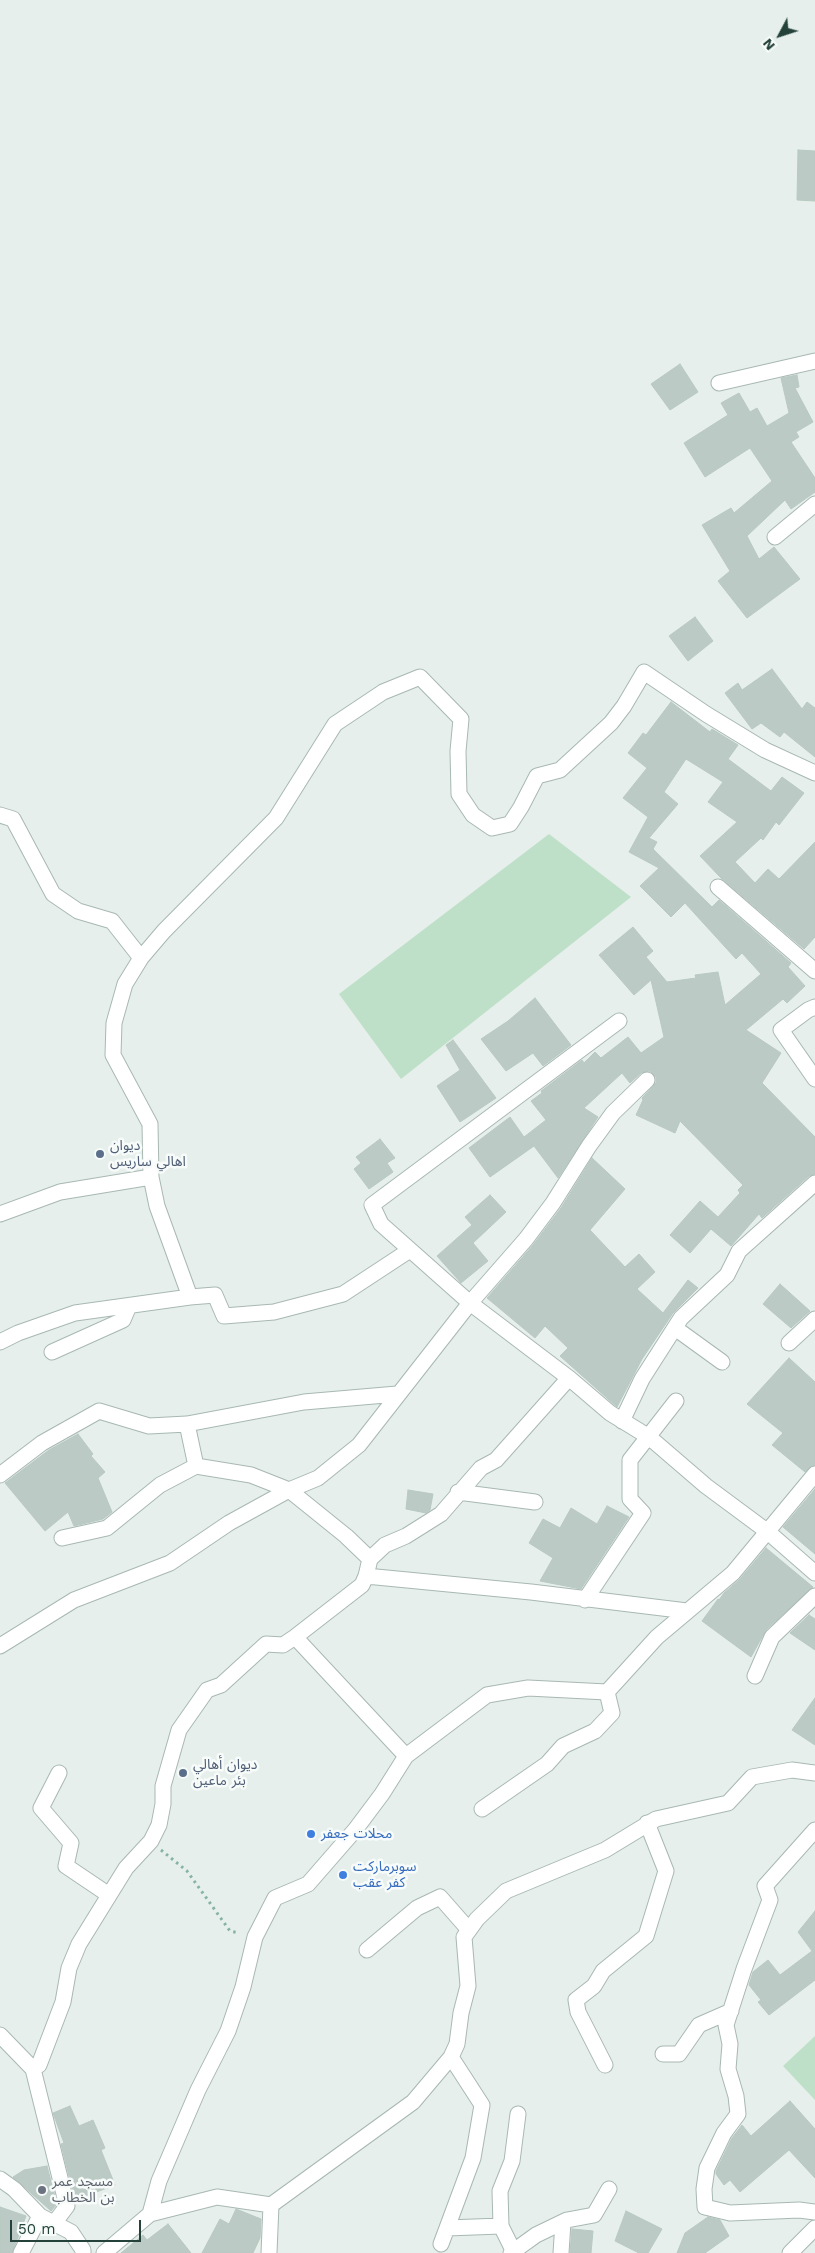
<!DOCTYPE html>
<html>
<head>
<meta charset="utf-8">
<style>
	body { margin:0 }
	#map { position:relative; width:815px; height:2253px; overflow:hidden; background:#e6efeb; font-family:"Work Sans",sans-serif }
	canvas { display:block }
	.north { position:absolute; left:755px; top:10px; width:50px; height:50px; -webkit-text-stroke:4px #f7fbf9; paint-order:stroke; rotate:230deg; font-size:14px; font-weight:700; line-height:20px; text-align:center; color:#24423a }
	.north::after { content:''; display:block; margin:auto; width:18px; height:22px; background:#24423a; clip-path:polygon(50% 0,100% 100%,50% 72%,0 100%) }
	.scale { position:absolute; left:10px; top:2220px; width:131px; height:22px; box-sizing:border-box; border:2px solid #24423a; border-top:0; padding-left:6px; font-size:15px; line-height:18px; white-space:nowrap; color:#24423a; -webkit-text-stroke:4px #f7fbf9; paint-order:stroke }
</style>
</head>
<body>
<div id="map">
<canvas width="815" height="2253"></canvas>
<div class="north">N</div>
<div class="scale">50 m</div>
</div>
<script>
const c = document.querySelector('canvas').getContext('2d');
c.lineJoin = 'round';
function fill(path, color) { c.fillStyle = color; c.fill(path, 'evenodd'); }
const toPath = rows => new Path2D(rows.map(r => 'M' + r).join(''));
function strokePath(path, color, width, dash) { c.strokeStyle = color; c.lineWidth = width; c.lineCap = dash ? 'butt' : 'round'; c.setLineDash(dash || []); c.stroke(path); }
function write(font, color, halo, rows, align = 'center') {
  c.font = font + ' "Work Sans","Noto Sans Arabic",sans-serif'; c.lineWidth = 5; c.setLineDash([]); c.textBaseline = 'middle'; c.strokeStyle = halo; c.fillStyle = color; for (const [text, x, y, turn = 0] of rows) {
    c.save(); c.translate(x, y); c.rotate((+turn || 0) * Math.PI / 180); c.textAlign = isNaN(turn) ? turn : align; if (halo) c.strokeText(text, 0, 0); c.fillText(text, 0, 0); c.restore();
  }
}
const green = toPath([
	[549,834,631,897,401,1079,339,994],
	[815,2036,815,2100,783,2066]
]);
const building = toPath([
	[798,150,815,151,815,201,797,200,798,150],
	[680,364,698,392,670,410,651,384,680,364],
	[797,375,799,387,795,388,813,422,796,432,799,437,791,442,815,478,815,492,791,509,785,500,747,536,759,559,774,547,800,579,747,618,718,581,730,571,702,525,731,508,734,513,772,481,750,448,705,477,684,443,728,415,721,403,739,393,750,412,757,408,767,426,789,413,781,378,797,375],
	[695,617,713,641,688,661,669,636,695,617],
	[772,669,802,709,807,702,815,708,815,757,784,732,780,737,761,723,752,729,725,693,738,683,742,690,772,669],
	[671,702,710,732,712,729,738,745,728,759,771,791,782,777,804,793,779,825,776,822,763,840,761,838,735,862,755,883,768,869,779,879,815,842,815,937,804,949,721,878,700,856,737,822,708,802,723,782,686,759,664,792,678,804,649,838,657,842,653,849,712,907,719,900,791,963,788,967,805,986,787,1003,783,999,746,1030,781,1053,762,1083,815,1137,815,1174,809,1176,762,1218,759,1214,731,1246,711,1229,690,1253,670,1235,700,1201,718,1217,740,1193,738,1190,743,1185,680,1121,675,1133,636,1115,643,1100,642,1098,656,1083,656,1077,650,1071,641,1073,630,1083,622,1073,584,1108,598,1117,558,1178,534,1146,490,1177,469,1148,510,1117,524,1137,546,1120,531,1101,542,1093,541,1091,582,1060,584,1063,595,1052,601,1058,628,1037,641,1053,664,1037,651,980,634,995,599,955,633,927,653,951,646,957,667,982,696,978,695,975,718,972,725,1005,761,974,742,953,736,959,685,903,671,917,640,886,659,868,629,852,648,817,623,798,647,768,628,753,643,733,646,735,671,702],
	[535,998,571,1045,543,1066,533,1053,506,1071,481,1039,508,1021,535,998],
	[453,1040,496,1098,460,1122,437,1086,460,1070,446,1045,453,1040],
	[380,1139,395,1158,387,1163,393,1172,369,1189,354,1169,361,1163,356,1157,380,1139],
	[592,1158,625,1189,590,1230,625,1267,639,1254,655,1272,637,1289,663,1313,688,1280,698,1288,673,1313,642,1359,617,1407,560,1356,568,1348,545,1326,535,1338,487,1298,533,1245,561,1208,592,1158],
	[490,1195,506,1212,473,1243,488,1261,461,1283,437,1256,472,1225,465,1217,490,1195],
	[780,1284,810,1311,791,1328,763,1304,780,1284],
	[789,1358,815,1382,815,1465,805,1472,772,1445,783,1433,747,1404,789,1358],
	[78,1434,93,1454,91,1456,105,1472,98,1478,112,1512,103,1519,74,1526,68,1512,45,1531,5,1483,49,1450,78,1434],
	[815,1489,815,1554,783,1527,815,1489],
	[408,1490,433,1494,430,1510,426,1513,406,1509,408,1490],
	[607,1506,629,1517,581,1589,540,1581,553,1558,529,1543,543,1519,560,1528,571,1508,597,1524,607,1506],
	[766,1548,813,1587,766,1630,751,1657,702,1621,718,1599,719,1600,724,1593,740,1579,766,1548],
	[809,1615,815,1619,815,1650,790,1633,809,1615],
	[815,1698,815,1745,792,1730,815,1698],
	[815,1911,815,1980,769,2015,758,2002,761,2000,749,1985,753,1972,768,1960,780,1975,812,1951,798,1932,815,1911],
	[790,2101,815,2129,815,2178,789,2150,740,2192,730,2180,724,2185,716,2174,716,2171,732,2138,742,2125,751,2136,790,2101],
	[70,2106,79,2126,93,2120,105,2148,101,2150,115,2185,75,2200,61,2144,64,2143,53,2113,70,2106],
	[47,2166,57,2204,51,2211,13,2177,24,2170,47,2166],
	[0,2207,26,2216,12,2253,0,2253,0,2207],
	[236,2209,261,2219,260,2238,253,2253,202,2253,220,2219,229,2224,236,2209],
	[626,2211,662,2229,648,2253,639,2253,615,2241,626,2211],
	[708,2217,720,2220,729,2236,705,2253,677,2253,685,2233,708,2217],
	[168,2224,191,2253,121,2253,143,2235,147,2240,168,2224],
	[572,2229,593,2231,591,2253,570,2253,572,2229]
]);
const path = toPath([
	[161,1850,187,1871,230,1931,239,1933]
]);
const minor = toPath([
	[719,383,815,361],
	[775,537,815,504],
	[0,815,13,819,53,894,78,911,112,921,141,958,125,984,114,1023,113,1055,150,1124,151,1177,157,1206,190,1297,215,1295,224,1316,274,1312,343,1294,410,1250],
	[718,887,815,971],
	[141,958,164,931,276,818,335,724,383,692,420,677,461,719,458,751,459,794,473,815,492,828,510,824,521,807,537,776,560,770,611,723,624,706,644,672,706,714,765,750,815,773],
	[815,1007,808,1010,781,1030,815,1079],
	[619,1021,372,1205,381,1224,470,1303,569,1378,610,1413,649,1437,706,1486,768,1532,815,1573],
	[0,1214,60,1192,151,1177],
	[675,1328,722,1362],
	[0,1342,18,1333,75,1313,190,1297],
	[789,1343,815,1319],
	[52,1352,123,1320,129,1306],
	[622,1421,642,1379,681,1318,727,1275,739,1251,815,1183],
	[187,1424,196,1466,251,1475,289,1490,346,1536,370,1559],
	[0,1475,42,1443,99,1411,149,1426,187,1424,304,1402,397,1394],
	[458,1492,535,1502],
	[62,1538,107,1528,160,1485,196,1466],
	[366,1576,531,1592,687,1611],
	[585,1600,643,1513,630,1499,630,1460,676,1401],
	[295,1637,406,1756],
	[0,1646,74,1600,170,1563,229,1523,289,1490,318,1478,359,1445,470,1303,526,1239,553,1203,589,1146,613,1113,647,1080],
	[755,1676,772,1637,815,1596],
	[59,1773,41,1808,71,1843,66,1866,109,1895],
	[482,1809,547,1764,563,1746,595,1731,612,1713,607,1692],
	[815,1830,765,1886,770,1900,744,1969,726,2025,730,2044,728,2069,736,2096,738,2114,724,2133,707,2168,704,2189,705,2207,730,2213,799,2210,815,2212],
	[367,1950,417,1908,440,1897,469,1930],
	[0,2035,33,2069],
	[663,2054,679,2054,699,2025,731,2011],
	[605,2065,578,2012,576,2000,594,1986,603,1971,646,1936,666,1871,647,1823],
	[0,2179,14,2189,40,2216,71,2232,83,2250,83,2253],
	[150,2214,217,2197,271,2205,413,2102,451,2057,457,2044,461,2013,468,1986,464,1937,477,1919,506,1891,605,1850,656,1819,728,1803,752,1777,792,1770,815,1773],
	[55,2222,67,2206,33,2069,39,2065,63,2002,69,1968,79,1944,126,1868,151,1841,159,1825,163,1804,163,1786,179,1730,207,1690,221,1685,266,1644,283,1645,295,1637,362,1585,366,1576,370,1559,385,1545,406,1536,441,1514,481,1468,496,1460,569,1378],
	[447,2228,501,2226],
	[441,2244,473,2158,482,2105,451,2057],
	[513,2250,501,2226,500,2191,512,2161,518,2114],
	[21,2253,40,2216],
	[104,2253,150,2214,159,2181,198,2090,228,2031,243,1987,255,1937,275,1898,308,1884,355,1830,382,1794,406,1756,487,1695,528,1688,607,1692,657,1637,733,1573,815,1474],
	[269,2253,271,2205],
	[511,2253,536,2235,567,2220,594,2215,609,2189],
	[561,2253,563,2222],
	[790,2253,815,2228]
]);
const markers = [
	[100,1154,5,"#5c6f8a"],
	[183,1773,5,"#5c6f8a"],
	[311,1834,5,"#3f7fe0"],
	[343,1875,5,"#3f7fe0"],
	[42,2190,5,"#6b7280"]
];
const serviceNames = [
	["ديوان",110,1146],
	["اهالي ساريس",110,1162],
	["ديوان أهالي",193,1765],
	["بئر ماعين",193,1781]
];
const shopNames = [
	["محلات جعفر",321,1834],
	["سوبرماركت",353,1867],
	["كفر عقب",353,1883]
];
const worshipNames = [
	["مسجد عمر",52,2182],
	["بن الخطاب",52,2198]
];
fill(green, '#bfe0c8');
fill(building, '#bbcac4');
strokePath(building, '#b8c9c2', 1);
strokePath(minor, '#a8b8b2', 17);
strokePath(path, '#86b3a5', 3, [2.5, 4]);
strokePath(minor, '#fff', 15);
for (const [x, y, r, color] of markers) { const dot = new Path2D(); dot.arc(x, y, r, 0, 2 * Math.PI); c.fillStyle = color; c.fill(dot); strokePath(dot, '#f7fbf9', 2); }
write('14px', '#4e5e75', '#f7fbf9', serviceNames, 'left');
write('14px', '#366cbe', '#f7fbf9', shopNames, 'left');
write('14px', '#5b616d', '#f7fbf9', worshipNames, 'left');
</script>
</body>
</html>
